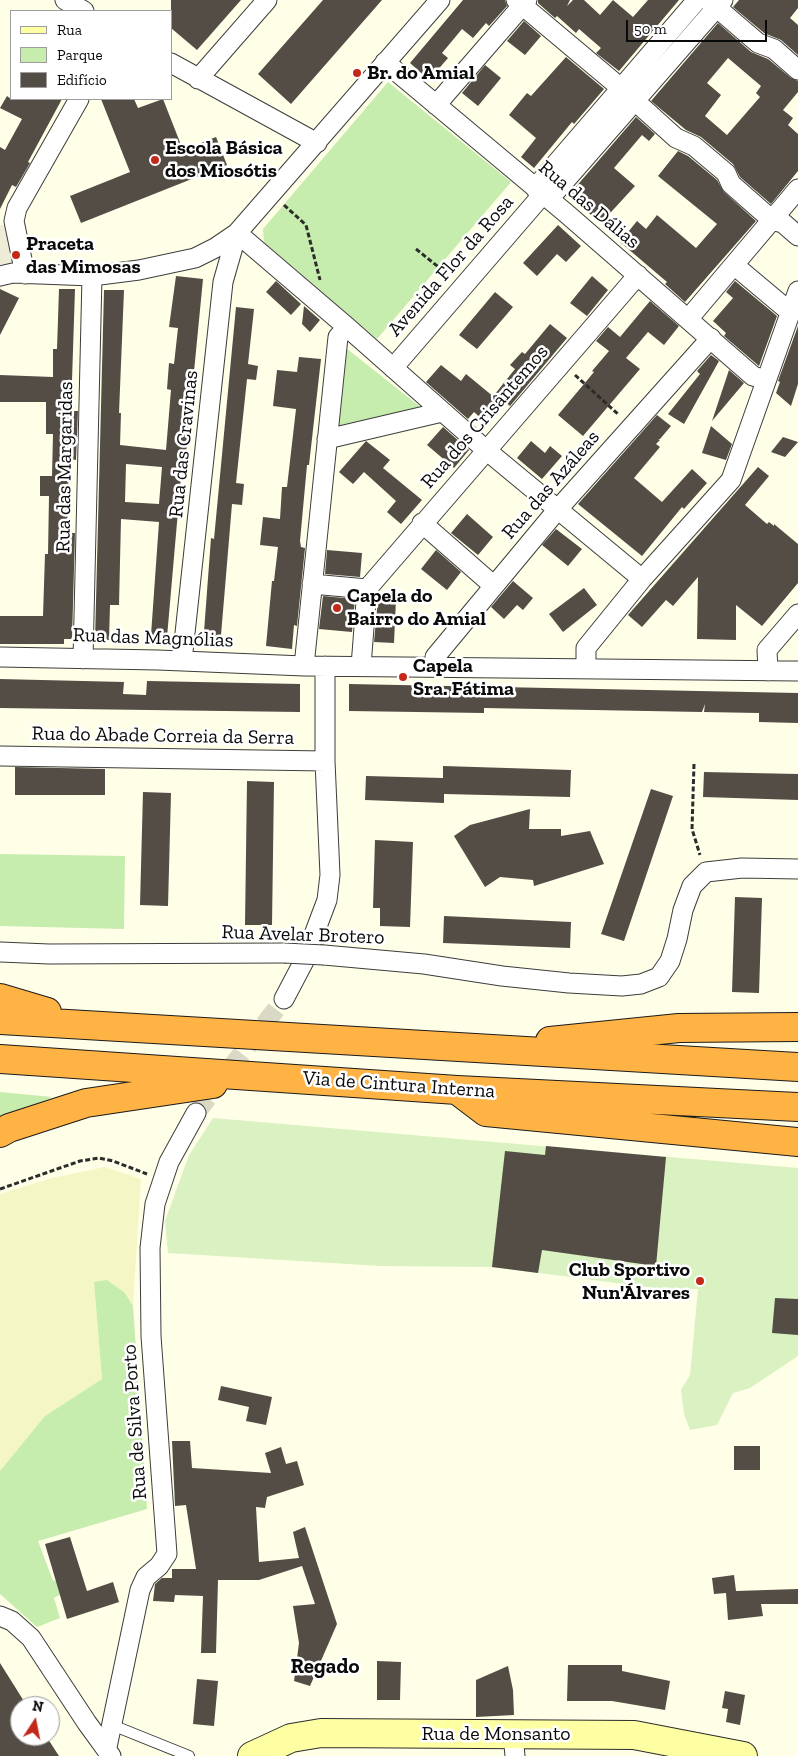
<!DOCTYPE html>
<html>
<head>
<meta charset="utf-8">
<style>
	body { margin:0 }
	#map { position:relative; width:798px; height:1756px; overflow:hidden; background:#fffee7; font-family:"Zilla Slab",serif }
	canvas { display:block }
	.legend { position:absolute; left:10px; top:10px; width:162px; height:90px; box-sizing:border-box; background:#fff; border:1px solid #9d9d9d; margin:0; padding:6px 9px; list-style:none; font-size:15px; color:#0a0a0a }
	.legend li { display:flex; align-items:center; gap:10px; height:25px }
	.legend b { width:25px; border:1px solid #9d9d9d }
	.north { position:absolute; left:10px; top:1696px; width:50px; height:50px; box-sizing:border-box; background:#fff; border:1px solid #9d9d9d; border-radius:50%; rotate:11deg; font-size:14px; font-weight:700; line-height:20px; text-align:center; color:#0a0a0a }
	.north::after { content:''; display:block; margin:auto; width:18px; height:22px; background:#c32819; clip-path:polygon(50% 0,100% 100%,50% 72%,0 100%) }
	.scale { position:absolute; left:626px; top:20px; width:141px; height:22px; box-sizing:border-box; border:2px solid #0a0a0a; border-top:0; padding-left:6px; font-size:15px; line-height:18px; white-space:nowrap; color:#0a0a0a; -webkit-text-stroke:4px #fff; paint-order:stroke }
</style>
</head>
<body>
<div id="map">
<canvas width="798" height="1756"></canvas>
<ul class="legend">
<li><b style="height:6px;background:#fdffa2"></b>Rua</li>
<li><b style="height:14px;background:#c6ecae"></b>Parque</li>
<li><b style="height:14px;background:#534d46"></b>Edifício</li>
</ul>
<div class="north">N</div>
<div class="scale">50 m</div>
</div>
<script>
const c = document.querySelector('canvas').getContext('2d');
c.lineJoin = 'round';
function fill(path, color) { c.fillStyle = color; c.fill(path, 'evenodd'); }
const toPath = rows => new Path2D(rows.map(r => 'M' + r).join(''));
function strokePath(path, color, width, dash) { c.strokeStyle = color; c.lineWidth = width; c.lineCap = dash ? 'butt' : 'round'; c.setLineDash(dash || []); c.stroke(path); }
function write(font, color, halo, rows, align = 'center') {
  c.font = font + ' "Zilla Slab",serif'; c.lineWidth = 5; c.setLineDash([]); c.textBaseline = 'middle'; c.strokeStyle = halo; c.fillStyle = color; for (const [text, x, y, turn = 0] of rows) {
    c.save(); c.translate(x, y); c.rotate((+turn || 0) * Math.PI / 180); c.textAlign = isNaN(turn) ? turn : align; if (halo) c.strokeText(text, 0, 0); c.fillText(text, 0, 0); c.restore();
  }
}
const farmland = toPath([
	[105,1167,141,1179,133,1306,125,1293,94,1283,102,1379,45,1416,0,1471,0,1194,52,1178]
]);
const green = toPath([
	[388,82,511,182,377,339,264,242,263,229],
	[346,348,423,409,338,428],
	[0,854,125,856,124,929,0,926],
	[0,1092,52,1097,0,1125],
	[107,1280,125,1293,133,1306,147,1509,38,1541,53,1581,62,1579,67,1591,54,1598,60,1618,37,1627,0,1594,0,1471,45,1416,102,1379,94,1282]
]);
const pitch = toPath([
	[213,1118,798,1168,798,1356,750,1388,733,1393,717,1425,690,1430,684,1414,681,1390,690,1375,698,1289,671,1290,492,1267,381,1266,168,1253,165,1221,189,1155]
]);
const plaza = toPath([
	[0,225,22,227,43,284,4,283,0,290]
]);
const building = toPath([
	[171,0,241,0,197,50,171,28],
	[323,0,382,0,291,104,258,74],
	[463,0,505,0,507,6,489,26,486,23,473,38,462,29,442,53,448,58,429,80,410,63],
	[538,0,570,0,567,6,573,0,584,0,600,15,613,0,633,17,648,0,679,0,619,71,596,53,601,48,579,29,576,33,557,16,555,18,538,3],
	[739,0,798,0,798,8,790,18,798,25,798,55,781,40,764,33,733,7],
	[524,21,541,36,525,55,507,41],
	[718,23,751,52,768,59,791,78,798,81,798,92,783,110,793,118,788,125,798,134,798,171,771,204,740,177,733,164,701,137,686,130,651,101],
	[728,58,761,86,756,93,760,97,727,135,705,116,721,95,707,83],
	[566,57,604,89,574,124,572,122,534,168,521,157,536,138,509,115,527,93,531,96],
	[485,65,501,78,478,106,462,93],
	[7,96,11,99,62,99,28,162,30,163,26,170,16,187,12,185,0,209,0,147,5,150,22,119,0,108],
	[101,99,134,99,138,108,163,99,183,150,216,137,227,165,81,223,70,196,130,172],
	[636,117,655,134,649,141,642,135,614,168,635,186,601,223,568,196],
	[678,151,688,156,717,180,724,192,756,221,685,302,665,284,667,282,620,242,637,221,646,229,657,215,696,248,717,224,658,176],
	[558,225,581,246,566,262,557,254,537,276,523,263],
	[176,276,203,279,186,454,183,454,167,637,151,635,159,522,121,519,119,605,110,605,109,640,95,640,104,290,124,290,119,413,121,413,120,445,166,450,171,390,167,389,169,363,174,364,178,328,169,327],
	[126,464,162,467,159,504,125,502],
	[592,276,608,290,587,316,570,303],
	[276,281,301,304,291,315,266,292],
	[735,281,777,316,759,366,724,336,726,333,713,321,733,298,726,292],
	[0,289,19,298,0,335],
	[59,289,75,289,71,411,78,411,76,460,69,459,67,533,75,533,72,639,64,639,64,644,0,644,0,616,43,616,45,554,48,554,49,496,40,496,40,476,52,476,53,434,46,434,46,402,0,402,0,375,53,377,53,349,57,349],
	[495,292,513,307,477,349,459,335],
	[650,301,679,326,664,345,648,332,626,358,640,369,583,436,558,415,594,372,592,371,609,351,596,341,608,327,620,337],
	[304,306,320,320,310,332,302,324],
	[236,307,254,309,248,364,258,366,256,380,247,379,236,483,244,484,242,505,232,504,220,647,203,645,211,538,214,539],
	[550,324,567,338,510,406,495,394,515,369,510,365,522,352,525,354],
	[798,326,798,384,791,406,776,393,780,382,778,381],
	[711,355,719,361,684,424,668,414,700,374,697,371],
	[299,357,321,359,309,465,307,465,300,541,301,547,305,548,297,626,294,625,292,649,266,646,272,581,274,581,278,547,260,545,263,517,280,519,282,487,287,487,296,409,273,406,277,370,297,372],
	[441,365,461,381,466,374,500,402,484,421,474,412,468,419,426,382],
	[729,370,744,383,712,421],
	[657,415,671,426,660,439,658,439,660,440,656,444,660,447,634,478,662,502,692,469,707,483,684,509,682,507,642,556,578,504],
	[711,426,732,444,726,460,702,453],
	[443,427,469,450,454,468,427,445],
	[783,437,798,442,785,457,771,452],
	[366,441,390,460,383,468,422,500,401,524,387,512,396,501,364,472,353,484,339,472],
	[531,441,545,453,550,446,562,456,542,479,517,458],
	[758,467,769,476,745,505,767,524,769,522,774,526,774,524,798,544,798,583,762,626,736,605,736,640,697,639,698,577,673,606,666,600,642,627,628,615],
	[467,514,493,537,478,555,451,533],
	[556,529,582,549,568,566,542,545],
	[327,550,362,553,360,577,325,574],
	[436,550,461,572,447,590,421,569],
	[513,581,533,598,523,610,517,605,504,619,491,607],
	[584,588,597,605,563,632,549,614],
	[323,596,355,599,352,632,319,629],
	[378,598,396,599,394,643,374,642],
	[0,679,124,682,123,694,146,695,147,681,300,684,300,712,0,708],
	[349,684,798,693,798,723,759,722,759,713,704,712,705,704,702,712,484,708,484,713,349,711],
	[443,766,571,770,570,797,444,794,444,803,365,800,366,776,443,778],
	[15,767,105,769,105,795,15,795],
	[704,772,798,774,798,800,703,797],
	[247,781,274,782,272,925,245,925],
	[651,789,673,796,624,941,601,934],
	[143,792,171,793,168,906,140,905],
	[530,809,529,829,561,829,561,836,590,831,604,864,534,886,533,880,500,877,485,887,454,836,470,825],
	[375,840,413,842,410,927,380,926,380,908,373,908],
	[735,897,762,898,759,993,732,992],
	[444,916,571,922,570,948,443,943],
	[546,1146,666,1157,656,1266,542,1250,538,1273,492,1267,505,1151,545,1155],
	[775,1298,798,1299,798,1335,772,1333],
	[221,1386,272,1397,266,1425,246,1421,249,1407,218,1400],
	[172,1441,190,1441,192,1468,271,1473,265,1453,281,1447,286,1464,297,1461,304,1485,267,1497,265,1508,256,1507,259,1562,299,1558,293,1532,305,1527,337,1624,310,1686,294,1681,299,1643,293,1606,315,1604,302,1566,259,1580,218,1580,216,1653,201,1653,203,1596,175,1595,174,1602,153,1601,155,1584,162,1578,172,1578,172,1569,196,1569,186,1505,175,1506],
	[734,1446,760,1446,760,1470,734,1470],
	[70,1537,87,1591,113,1582,119,1602,67,1619,45,1544],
	[734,1575,736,1591,798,1589,798,1604,761,1604,763,1616,728,1620,726,1593,714,1594,712,1578],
	[377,1661,401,1662,400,1700,377,1700],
	[0,1663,27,1706,20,1706,20,1736,46,1736,59,1756,0,1756],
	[568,1665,622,1665,622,1671,670,1681,665,1710,612,1701,567,1701],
	[508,1666,513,1690,514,1715,476,1717,476,1680],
	[197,1679,218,1681,214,1726,193,1724],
	[725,1691,745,1695,740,1725,726,1722,728,1709,722,1708]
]);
const streetTunnel = toPath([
	[196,1113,284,999]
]);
const path = toPath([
	[284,205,306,225,320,280],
	[416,249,446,273],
	[575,375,619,415],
	[694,764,692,829,700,855],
	[0,1189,80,1161,99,1158,113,1161,147,1174]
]);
const lane = toPath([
	[112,1725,189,1756]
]);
const street = toPath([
	[65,0,84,11],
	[516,0,622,89],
	[708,0,758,43,774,49,798,70],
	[385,62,567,214,753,376,766,380],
	[171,63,317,143],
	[198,79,267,0],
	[635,101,676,138,694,146,726,173,731,184,772,220,783,223,798,236],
	[436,105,527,0],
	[535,188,697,0],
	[549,199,723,0],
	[237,233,347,327,486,450,642,579],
	[734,265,790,312],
	[25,274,14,221,17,208,79,99],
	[0,276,13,273,92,276,139,270,195,258,215,248,237,233,440,0],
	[689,318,798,189],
	[393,368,543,194],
	[327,439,442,412],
	[422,523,494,586],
	[312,584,367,589,361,666],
	[367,589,638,275],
	[0,657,158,660,304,666,798,671],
	[83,659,92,276],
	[182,661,223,282,237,233],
	[304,666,338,337,347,327],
	[435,667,435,657,558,509,711,338],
	[586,668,586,648,642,579,731,480,798,291],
	[768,671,767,650,798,614],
	[0,756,325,761],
	[0,952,49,954,284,953],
	[324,955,424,964,502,976,569,983,622,986,641,984,659,977,670,961,677,939,683,910,692,886,706,872,742,868,798,869],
	[284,999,304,961,327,900,330,875,325,761,325,666],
	[0,1616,12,1621,31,1638,87,1723,111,1756],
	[513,1734,515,1756],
	[107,1747,140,1590,146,1577,159,1566,167,1554,151,1336,150,1248,155,1204,169,1162,196,1113]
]);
const secondary = toPath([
	[252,1756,291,1738,321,1733,634,1735,743,1756]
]);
const highway = toPath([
	[0,998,47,1012],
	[0,1020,798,1067],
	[550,1041,679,1028,798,1027],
	[0,1059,457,1090,798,1107],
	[457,1090,486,1112,798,1142],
	[0,1133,9,1128,86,1103,213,1084]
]);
const streetBridge = toPath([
	[284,953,324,955]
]);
const markers = [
	[357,73,5,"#c32819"],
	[155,160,5,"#c32819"],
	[16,255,5,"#c32819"],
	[337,608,5,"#c32819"],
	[403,677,5,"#c32819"],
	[700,1281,5,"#c32819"]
];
const poiNames = [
	["Br. do Amial",367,73],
	["Escola Básica",165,148],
	["dos Miosótis",165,171],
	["Praceta",26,244],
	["das Mimosas",26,267],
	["Capela do",347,596],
	["Bairro do Amial",347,619],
	["Capela",413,666],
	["Sra. Fátima",413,689],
	["Club Sportivo",690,1270,"right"],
	["Nun'Álvares",690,1293,"right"]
];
const streetNames = [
	["Rua das Dálias",589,205,40],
	["Avenida Flor da Rosa",451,266,-49],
	["Rua dos Crisântemos",485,417,-49],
	["Rua das Cravinas",184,444,-84],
	["Rua das Margaridas",65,467,-89],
	["Rua das Azáleas",551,485,-49],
	["Rua das Magnólias",153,638,2],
	["Rua do Abade Correia da Serra",163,736,1],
	["Rua Avelar Brotero",303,935,2],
	["Via de Cintura Interna",399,1085,4],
	["Rua de Silva Porto",135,1422,-94],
	["Rua de Monsanto",496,1734]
];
const neighbourhoodNames = [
	["Regado",325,1667]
];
fill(farmland, '#f4f7c5');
fill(green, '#c6ecae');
fill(pitch, '#daf2c1');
fill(plaza, '#eeebd7');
fill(building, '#534d46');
strokePath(streetTunnel, '#dad9c6', 19, [19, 9]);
strokePath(lane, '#3d3d3d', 12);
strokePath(street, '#3d3d3d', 21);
strokePath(secondary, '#2c2c2c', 30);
strokePath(highway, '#1b1b1b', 30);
strokePath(path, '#2c2c2c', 3, [5, 2.5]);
strokePath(lane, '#fff', 10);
strokePath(street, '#fff', 19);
strokePath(secondary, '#fdffa2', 28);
strokePath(highway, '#ffb345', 28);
strokePath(streetBridge, '#3d3d3d', 21, []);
strokePath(streetBridge, '#fff', 19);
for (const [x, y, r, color] of markers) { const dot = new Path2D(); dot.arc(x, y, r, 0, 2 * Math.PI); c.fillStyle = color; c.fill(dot); strokePath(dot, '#fff', 2); }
write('bold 20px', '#0a0a0a', '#fff', poiNames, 'left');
write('20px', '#0a0a0a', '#fff', streetNames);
write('bold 21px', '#0a0a0a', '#fff', neighbourhoodNames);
</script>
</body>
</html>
